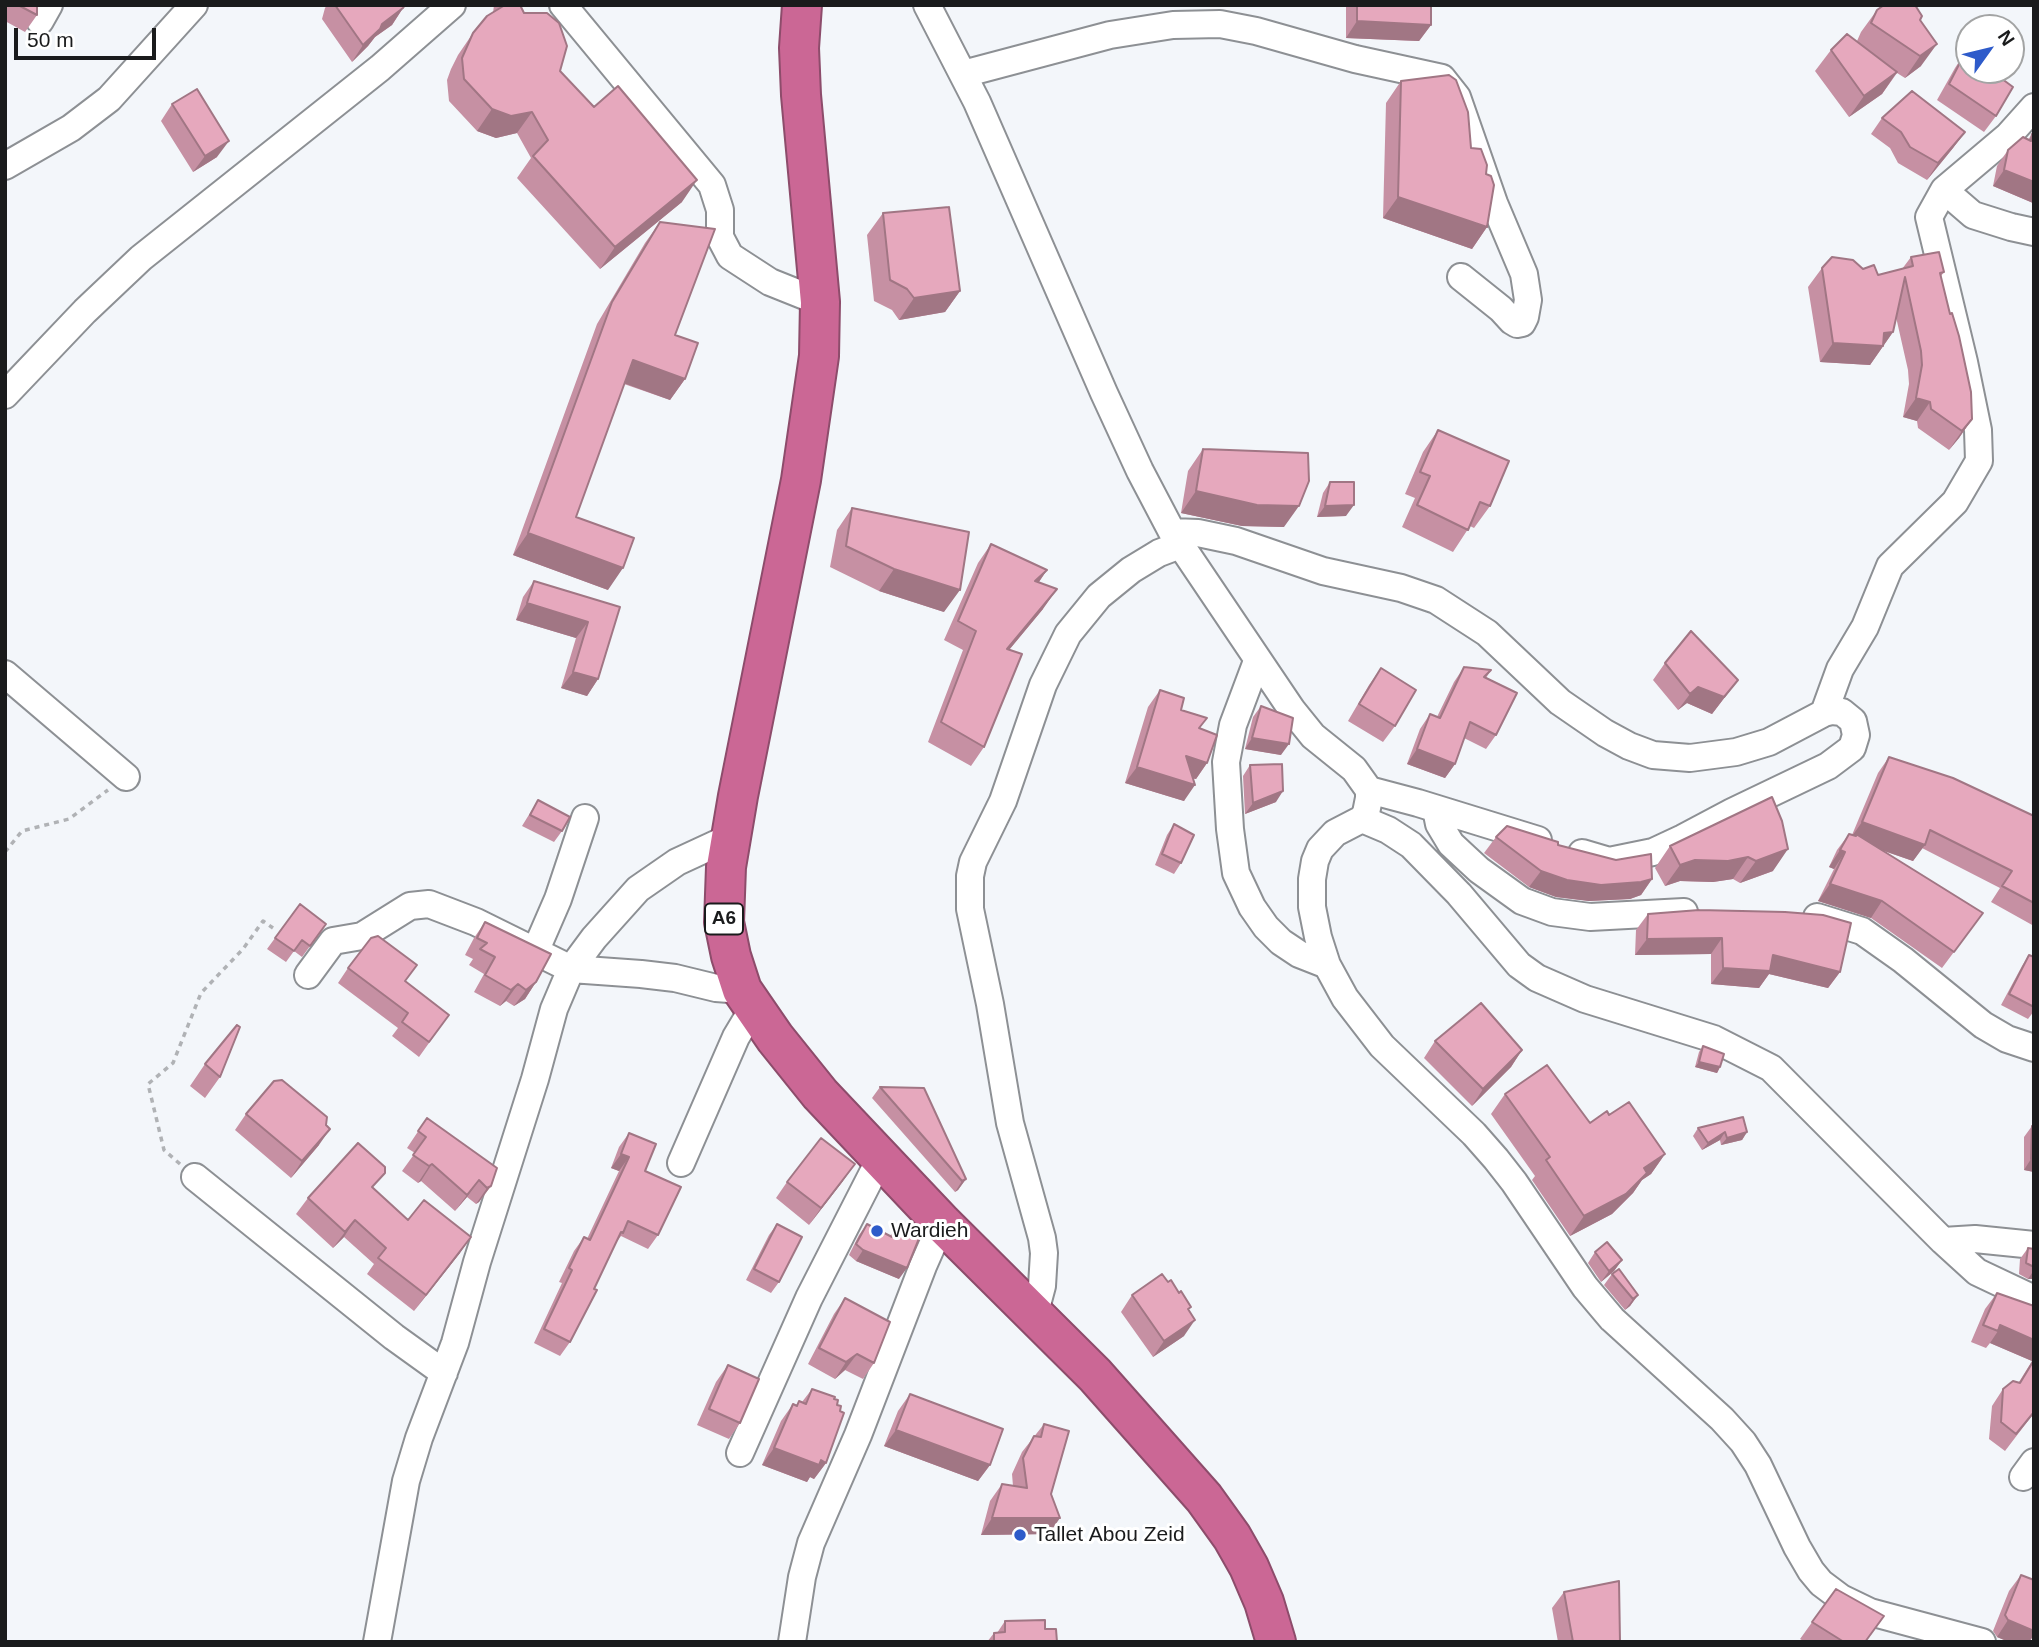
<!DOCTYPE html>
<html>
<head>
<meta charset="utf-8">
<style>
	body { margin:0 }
	#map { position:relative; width:2039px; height:1647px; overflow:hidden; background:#f3f6fa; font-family:Helvetica,sans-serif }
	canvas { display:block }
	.frame { position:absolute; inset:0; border:7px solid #1a1b1c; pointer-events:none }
	.north { position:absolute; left:1955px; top:14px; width:70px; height:70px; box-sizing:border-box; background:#fff; border:2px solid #a3a4a4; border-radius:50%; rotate:56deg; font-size:19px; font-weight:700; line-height:28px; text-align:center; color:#1a1b1c }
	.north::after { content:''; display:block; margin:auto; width:24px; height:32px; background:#2e5bca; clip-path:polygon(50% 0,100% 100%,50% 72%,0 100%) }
	.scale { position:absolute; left:14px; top:28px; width:142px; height:32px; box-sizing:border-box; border:4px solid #1a1b1c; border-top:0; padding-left:9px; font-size:21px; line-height:24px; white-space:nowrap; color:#1a1b1c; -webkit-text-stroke:5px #fff; paint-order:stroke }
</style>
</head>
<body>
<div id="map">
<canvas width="2039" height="1647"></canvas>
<div class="frame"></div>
<div class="north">N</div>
<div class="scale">50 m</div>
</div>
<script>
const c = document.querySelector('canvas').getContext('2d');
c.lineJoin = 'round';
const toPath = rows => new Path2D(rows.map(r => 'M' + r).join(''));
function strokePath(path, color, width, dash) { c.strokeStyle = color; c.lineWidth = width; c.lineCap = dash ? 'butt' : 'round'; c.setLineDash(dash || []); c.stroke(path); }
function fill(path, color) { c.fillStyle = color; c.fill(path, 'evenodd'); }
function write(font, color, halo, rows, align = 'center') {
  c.font = font + ' Helvetica,sans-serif'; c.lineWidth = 6; c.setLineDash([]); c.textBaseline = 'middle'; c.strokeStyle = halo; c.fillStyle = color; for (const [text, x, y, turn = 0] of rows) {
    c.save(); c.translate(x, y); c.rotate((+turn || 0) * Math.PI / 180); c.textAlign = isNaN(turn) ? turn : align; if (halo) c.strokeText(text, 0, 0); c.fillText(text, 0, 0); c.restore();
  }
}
const path = toPath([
	[5,852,22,831,69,819,108,790],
	[180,1164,164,1150,148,1084,173,1063,201,993,243,949,263,921,273,928]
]);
const minor = toPath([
	[563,5,712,185,720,210,720,237,730,256,770,282,820,302],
	[927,5,977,102,1104,393,1140,471,1172,532,1292,710,1313,736,1354,769,1369,790,1369,798,1366,813,1362,819,1335,833,1320,849,1315,861,1312,879,1312,907,1318,937,1327,965,1345,998,1382,1046,1474,1134,1496,1159,1514,1182,1585,1287,1612,1319,1722,1419,1743,1442,1758,1465,1797,1547,1811,1571,1821,1583,1841,1598,1870,1612,1982,1642],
	[40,21,49,5],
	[963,74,1110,35,1173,25,1220,24,1256,31,1355,59,1442,78,1457,97,1494,203,1524,274,1528,300,1525,317,1522,323,1517,324,1512,321,1501,309,1461,277],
	[5,166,71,128,109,99,194,5],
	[1944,190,1973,215,2011,227,2034,232],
	[5,395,85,311,141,258,380,68,452,5],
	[1172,532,1198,533,1236,541,1323,571,1401,588,1436,600,1487,633,1560,702,1605,733,1629,746,1653,755,1690,758,1736,752,1769,742,1824,713,1832,711,1842,712,1853,721,1856,735,1852,748,1828,766,1732,812,1683,838,1653,852,1609,861,1582,853],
	[1257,661,1233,725,1226,762,1230,829,1236,873,1252,907,1266,927,1281,942,1299,954,1327,965],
	[5,674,126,777],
	[1824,713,1840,669,1865,627,1890,566,1955,502,1979,461,1978,430,1964,362,1929,217,1944,190,2008,136,2034,107],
	[1369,790,1418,803,1538,840],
	[1436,809,1439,824,1451,844,1479,870,1522,901,1552,912,1590,917,1684,912],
	[1362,819,1388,830,1411,845,1459,894,1519,965,1537,978,1585,999,1714,1039,1771,1068,1943,1241,1977,1272,2034,1299],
	[1817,917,1862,931,1903,960,1983,1025,2007,1039,2034,1048],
	[535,952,558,899,585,818],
	[308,975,333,941,362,936,410,906,429,904,476,922,571,969,594,938,638,889,677,862,731,837],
	[681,1163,736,1037,754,1007],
	[195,1177,394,1337,444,1373],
	[1943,1241,1975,1239,2034,1245],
	[1034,1316,1042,1286,1044,1253,1042,1238,1010,1123,990,1004,970,909,970,876,973,862,1003,801,1043,685,1068,634,1099,596,1131,570,1159,553,1180,545],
	[740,1453,809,1298,881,1157],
	[2023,1477,2034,1462],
	[377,1642,406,1481,419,1438,455,1343,477,1262,535,1079,554,1009,571,969,641,974,675,978,716,988,742,990],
	[792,1642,802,1577,811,1543,858,1435,923,1266,942,1223]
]);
const highway = toPath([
	[802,5,799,48,801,95,820,302,819,356,801,480,738,796,726,867,724,922,731,956,742,990,775,1038,820,1094,942,1223,1095,1375,1204,1498,1232,1537,1249,1567,1264,1602,1276,1642]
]);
const wall = toPath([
	[5,5,37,5,37,15,25,32,5,21],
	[327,5,405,5,392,25,375,37,368,46,352,62,322,19,325,8],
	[494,5,520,5,560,71,682,202,600,269,517,178,531,158,517,133,496,138,477,131,449,101,447,80,451,69,458,55,473,33,493,13],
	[1346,5,1431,5,1431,25,1419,41,1346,38],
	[1877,10,1920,20,1921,66,1905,78,1897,73,1882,94,1849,117,1815,71,1831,50,1857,41,1861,32],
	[1966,51,1996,116,1984,132,1937,100,1955,68],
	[1401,81,1471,148,1486,174,1487,227,1472,249,1383,218,1386,103],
	[172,104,217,157,193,172,161,121],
	[1882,118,1965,132,1953,148,1927,180,1898,163,1890,148,1871,134],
	[2032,134,2034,134,2034,201,2033,203,1993,186,1997,166,2008,150,2028,140],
	[883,213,960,291,945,312,899,320,892,310,874,301,867,235],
	[660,222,675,335,685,379,670,400,624,384,576,517,608,590,513,555,597,324,645,243],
	[1911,257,1944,272,1941,276,1972,419,1959,438,1949,450,1918,428,1917,421,1903,417,1909,384,1908,370,1896,317,1893,332,1870,365,1820,362,1808,287,1822,268,1863,269,1878,275,1902,269],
	[1438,430,1490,506,1474,528,1470,526,1453,552,1402,527,1415,498,1405,494,1423,452],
	[1203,449,1284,527,1242,526,1181,513,1188,471],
	[1330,482,1346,516,1317,517,1323,493],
	[852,508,944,612,879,591,830,567,837,530],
	[991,544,1047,570,1039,582,1043,609,1009,650,984,747,971,766,928,742,963,650,944,640,978,563],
	[534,581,620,607,598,679,587,696,561,688,576,638,516,620,523,597],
	[1665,663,1738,680,1712,714,1687,703,1678,710,1653,680],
	[1464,667,1491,670,1486,678,1496,735,1486,749,1464,738,1455,764,1445,778,1407,764,1420,729,1430,714,1437,717,1454,682],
	[1381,668,1395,726,1383,742,1348,721,1369,685],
	[1160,690,1200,729,1207,763,1196,779,1193,779,1184,801,1125,783,1148,707],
	[1261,706,1281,755,1245,749,1253,717],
	[1889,757,2034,816,2034,926,1991,902,2000,888,1922,848,1913,861,1881,850,1983,913,1942,968,1871,918,1818,901,1834,869,1829,867,1837,850,1849,834,1852,835,1878,773],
	[1250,765,1276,802,1245,814,1243,776],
	[1772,797,1773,871,1740,883,1733,879,1713,882,1680,881,1665,886,1655,868,1670,846],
	[538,800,562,831,554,842,522,826],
	[1174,824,1181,863,1174,874,1155,865,1167,835],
	[1496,837,1558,845,1652,879,1641,895,1630,899,1589,901,1556,897,1529,887,1484,853],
	[300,904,326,924,302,957,294,951,286,962,267,949],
	[1648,914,1840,972,1828,988,1769,974,1759,988,1711,984,1711,954,1635,955,1636,930],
	[485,922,536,982,525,999,514,1006,506,1001,500,1006,474,992,484,974,469,965,473,959,465,955,474,938],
	[2029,955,2034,957,2034,1011,2028,1019,2001,1005,2022,966],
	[348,968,405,982,449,1015,419,1057,392,1036,398,1028,338,983],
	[1435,1041,1522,1050,1511,1067,1472,1106,1424,1058],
	[1703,1046,1720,1067,1717,1073,1695,1067,1699,1052],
	[205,1064,220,1077,205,1098,190,1086],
	[880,1087,966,1179,958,1190,955,1192,872,1098],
	[1505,1094,1590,1123,1609,1115,1665,1154,1651,1174,1642,1180,1633,1193,1612,1214,1570,1236,1532,1180,1535,1176,1491,1114],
	[246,1114,319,1145,291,1178,235,1130],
	[427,1118,491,1186,479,1202,476,1204,467,1197,455,1211,421,1181,418,1183,402,1171,415,1153,407,1148],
	[2032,1126,2034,1126,2034,1172,2024,1170,2024,1137],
	[1698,1128,1747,1132,1742,1140,1721,1145,1720,1140,1702,1150,1693,1136],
	[629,1133,645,1171,658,1235,648,1249,621,1236,615,1244,570,1342,560,1356,534,1343,562,1283,559,1282,574,1251,584,1237,587,1239,619,1171,611,1168,619,1147],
	[843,1181,809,1225,776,1198,787,1182],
	[374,1189,408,1220,460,1253,414,1311,367,1274,374,1264,344,1237,333,1248,296,1214,308,1198],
	[777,1224,779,1282,771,1293,746,1280,769,1235],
	[867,1224,890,1236,897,1225,899,1279,856,1261,849,1255,859,1235],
	[2028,1248,2034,1249,2034,1279,2028,1279,2019,1274,2020,1259],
	[1595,1252,1622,1260,1614,1271,1601,1282,1588,1263],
	[1612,1274,1638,1295,1630,1306,1625,1310,1604,1285],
	[1997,1293,2034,1306,2034,1413,2005,1451,1989,1439,1992,1406,2003,1389,2019,1382,2032,1361,1990,1343,1986,1348,1971,1342,1985,1309],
	[1132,1295,1189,1311,1184,1336,1153,1357,1121,1312],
	[845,1298,874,1363,863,1379,845,1370,835,1379,808,1364,834,1314],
	[728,1365,740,1423,729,1439,697,1425,716,1382],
	[812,1389,834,1399,837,1405,826,1463,814,1479,810,1477,807,1482,762,1465,781,1421,793,1404,796,1405,799,1401,802,1402],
	[910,1394,990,1465,978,1481,884,1446,898,1411],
	[1044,1424,1051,1494,1049,1534,981,1535,990,1501,1002,1484,1013,1486,1012,1474,1022,1452],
	[2021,1575,2034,1635,2029,1642,2009,1642,1997,1637,1993,1631,2009,1591],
	[1836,1589,1866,1642,1805,1642,1800,1639],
	[1564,1592,1620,1642,1558,1642,1552,1608],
	[1005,1621,1045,1629,1057,1642,987,1642,994,1633,997,1633]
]);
const shadedWall = toPath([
	[403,8,392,25,375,37,368,46,352,62,363,45,382,24],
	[1357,21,1431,25,1419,41,1346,38],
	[1937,44,1921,66,1905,78,1920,56],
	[1897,72,1882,94,1849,117,1864,96],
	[492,109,532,112,517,133,496,138,477,131],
	[1965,132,1953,148,1927,180,1938,163],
	[229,141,217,157,193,172,205,156],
	[2004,170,2034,182,2034,201,2033,203,1993,186],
	[697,180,682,202,600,269,615,247],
	[1398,197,1487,227,1472,249,1383,218],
	[960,291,945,312,899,320,914,298],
	[1893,332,1870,365,1820,362,1833,343],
	[633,360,685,379,670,400,618,381],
	[1916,398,1930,402,1917,421,1903,417],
	[1972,419,1959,438,1949,450,1962,431],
	[1196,491,1299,506,1284,527,1242,526,1181,513],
	[1354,505,1346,516,1317,517,1325,506],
	[528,533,623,568,608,590,513,555],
	[894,569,960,590,944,612,879,591],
	[1047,570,1034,589,1035,581],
	[1057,589,1043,609,994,668,1007,649],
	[527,603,588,622,576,638,516,620],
	[573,672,598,679,587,696,561,688],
	[1738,680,1712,714,1687,703,1678,710,1690,694,1698,687],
	[1252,738,1289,744,1281,755,1245,749],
	[1417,749,1455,764,1445,778,1407,764],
	[1186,756,1207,763,1196,779,1174,772],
	[1137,767,1195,785,1184,801,1125,783],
	[1283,791,1276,802,1245,814,1253,803],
	[1862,822,1925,845,1913,861,1850,839],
	[1788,849,1773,871,1740,883,1756,861],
	[1840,850,1845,852,1834,869,1829,867],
	[1748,857,1733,879,1713,882,1680,881,1665,886,1680,865,1695,860],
	[1541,871,1652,879,1641,895,1630,899,1589,901,1556,897,1529,887],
	[1830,884,1882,901,1871,918,1818,901],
	[1722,938,1711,954,1635,955,1647,939],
	[1773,955,1840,972,1828,988,1769,974,1759,988,1711,984,1723,968],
	[536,982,525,999,514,1006,526,990],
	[518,984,506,1001,500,1006,511,990],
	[1522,1050,1511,1067,1472,1106,1483,1089],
	[1699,1062,1720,1067,1717,1073,1695,1067],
	[330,1129,319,1145,291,1178,302,1161],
	[1725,1132,1720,1140,1702,1150,1708,1143],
	[1747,1132,1742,1140,1721,1145,1727,1138],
	[621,1154,629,1157,619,1171,611,1168],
	[1665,1154,1651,1174,1642,1180,1633,1193,1612,1214,1570,1236,1584,1216,1644,1168],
	[2031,1159,2034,1160,2034,1172,2024,1170],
	[432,1164,421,1181,418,1183,429,1166],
	[855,1164,843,1181,809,1225,821,1208],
	[966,1179,958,1190,955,1192,962,1181],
	[479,1180,467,1197,455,1211,467,1195],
	[491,1186,479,1202,476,1204,487,1188],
	[355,1220,344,1237,333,1248,345,1232],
	[471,1237,460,1253,414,1311,426,1295],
	[863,1250,907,1268,899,1279,856,1261],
	[1622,1260,1614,1271,1601,1282,1609,1271],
	[2034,1270,2034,1279,2028,1279],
	[1638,1295,1630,1306,1625,1310,1633,1299],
	[1195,1320,1184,1336,1153,1357,1164,1341],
	[2000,1325,2034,1340,2034,1358,2032,1361,1990,1343,1998,1331],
	[857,1354,845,1370,835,1379,846,1362],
	[896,1430,990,1465,978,1481,884,1446],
	[774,1448,821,1460,826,1463,814,1479,810,1477,807,1482,762,1465],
	[992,1518,1060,1518,1049,1534,981,1535],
	[2008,1620,2034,1631,2034,1635,2029,1642,2009,1642,1997,1637]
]);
const building = toPath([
	[18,5,37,5,37,15,18,5],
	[335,5,405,5,403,8,382,24,380,29,363,45,335,5],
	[505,5,520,5,524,13,547,13,559,23,567,46,560,71,594,107,618,86,697,180,615,247,533,156,548,140,532,112,511,116,492,109,464,79,462,58,473,33,487,16,505,5],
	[1357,5,1431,5,1431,25,1357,21,1357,5],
	[1884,5,1915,5,1922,16,1920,20,1937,44,1920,56,1871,23,1877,10,1884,5],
	[1847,34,1897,72,1864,96,1831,50,1847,34],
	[1966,51,1969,54,1969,70,1990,70,2013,87,1996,116,1949,84,1966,51],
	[1449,75,1456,80,1468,112,1471,148,1481,149,1487,165,1486,174,1491,176,1494,185,1487,227,1398,197,1401,81,1449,75],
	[197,89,229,141,205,156,172,104,197,89],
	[1912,91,1965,132,1938,163,1910,147,1901,132,1882,118,1912,91],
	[2032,134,2034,134,2034,182,2004,170,2008,150,2023,137,2031,141,2032,134],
	[949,207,960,291,914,298,907,289,890,280,883,213,949,207],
	[660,222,715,229,675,335,698,343,685,379,633,360,576,517,634,538,623,568,528,533,612,302,660,222],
	[1939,252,1944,272,1940,273,1950,314,1952,313,1959,336,1971,392,1972,419,1962,431,1931,409,1930,402,1916,398,1922,365,1921,351,1905,277,1893,332,1884,333,1883,346,1833,343,1822,268,1832,257,1853,260,1863,269,1874,265,1878,275,1913,266,1911,257,1939,252],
	[1438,430,1509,461,1490,506,1480,502,1468,530,1417,505,1430,476,1420,472,1438,430],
	[1203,449,1308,453,1309,481,1299,506,1257,505,1196,491,1203,449],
	[1330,482,1354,482,1354,505,1325,506,1330,482],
	[852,508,969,532,960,590,894,569,846,546,852,508],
	[991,544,1047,570,1035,581,1057,589,1007,649,1022,654,984,747,941,722,976,631,958,621,991,544],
	[534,581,620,607,598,679,573,672,588,622,527,603,534,581],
	[1691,631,1738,680,1724,697,1698,687,1690,694,1665,663,1691,631],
	[1464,667,1491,670,1484,677,1517,693,1496,735,1470,722,1455,764,1417,749,1430,714,1440,718,1464,667],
	[1381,668,1416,690,1395,726,1359,704,1381,668],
	[1160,690,1184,698,1181,710,1207,718,1199,728,1217,735,1207,763,1186,756,1195,785,1137,767,1160,690],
	[1261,706,1293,718,1289,744,1252,738,1261,706],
	[1889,757,1953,778,2034,816,2034,903,2002,886,2012,871,1930,830,1925,845,1862,822,1889,757],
	[1282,764,1283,791,1253,803,1250,765,1282,764],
	[1772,797,1782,821,1788,849,1756,861,1748,857,1728,861,1695,860,1680,865,1670,846,1772,797],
	[538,800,570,817,562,831,530,815,538,800],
	[1174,824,1194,835,1181,863,1162,854,1174,824],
	[1507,826,1558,842,1558,845,1616,860,1651,854,1652,879,1641,882,1601,885,1567,880,1541,871,1496,837,1507,826],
	[1849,834,1856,836,1856,834,1983,913,1954,952,1882,901,1830,884,1845,852,1840,850,1849,834],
	[300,904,326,924,310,946,302,940,294,951,275,938,300,904],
	[1699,910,1785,912,1823,915,1851,923,1840,972,1773,955,1770,971,1723,968,1722,938,1647,939,1648,914,1699,910],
	[485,922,551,954,536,982,526,990,518,984,511,990,485,975,495,957,480,949,487,943,477,938,485,922],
	[378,936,417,965,405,981,449,1015,429,1042,402,1022,408,1013,348,968,371,938,378,936],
	[2029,955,2034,957,2034,1007,2009,994,2029,955],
	[1481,1003,1522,1050,1483,1089,1435,1041,1481,1003],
	[237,1025,240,1027,220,1077,205,1064,237,1025],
	[1703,1046,1724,1054,1720,1067,1699,1062,1703,1046],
	[1547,1065,1590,1123,1607,1111,1609,1115,1629,1102,1665,1154,1644,1168,1647,1173,1626,1194,1584,1216,1546,1160,1550,1157,1505,1094,1547,1065],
	[282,1080,327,1117,326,1125,330,1129,302,1161,246,1114,274,1081,282,1080],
	[880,1087,924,1088,966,1179,962,1181,880,1087],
	[1743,1117,1747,1132,1727,1138,1725,1132,1708,1143,1698,1128,1743,1117],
	[427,1118,497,1168,491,1186,487,1188,479,1180,467,1195,432,1164,429,1166,413,1155,426,1137,418,1131,427,1118],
	[2032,1126,2034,1126,2034,1160,2031,1159,2032,1126],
	[629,1133,656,1144,645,1171,681,1187,658,1235,628,1221,623,1233,621,1232,594,1289,597,1290,570,1342,544,1329,572,1270,569,1268,584,1237,590,1240,629,1157,621,1154,629,1133],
	[821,1138,855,1164,821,1208,787,1182,821,1138],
	[358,1143,385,1167,385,1173,372,1187,408,1220,424,1200,471,1237,426,1295,378,1258,386,1248,355,1220,345,1232,308,1198,358,1143],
	[777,1224,802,1237,779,1282,754,1269,777,1224],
	[867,1224,892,1237,897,1225,920,1236,907,1268,863,1250,856,1244,867,1224],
	[1607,1242,1622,1260,1609,1271,1595,1252,1607,1242],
	[2028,1248,2034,1249,2034,1267,2026,1263,2028,1248],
	[1619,1269,1638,1295,1633,1299,1612,1274,1619,1269],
	[1162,1274,1168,1282,1171,1280,1179,1293,1181,1291,1191,1307,1188,1309,1195,1320,1164,1341,1132,1295,1162,1274],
	[1997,1293,2034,1306,2034,1340,2000,1325,1998,1331,1983,1325,1997,1293],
	[845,1298,890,1322,874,1363,857,1354,846,1362,819,1348,845,1298],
	[2034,1360,2034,1412,2016,1434,2001,1422,2003,1389,2013,1381,2020,1383,2034,1360],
	[728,1365,759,1379,740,1423,709,1409,728,1365],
	[812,1389,835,1397,834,1399,838,1400,837,1405,841,1406,840,1411,844,1413,826,1463,821,1460,819,1465,774,1448,793,1404,797,1406,799,1401,806,1404,812,1389],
	[910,1394,1003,1429,990,1465,896,1430,910,1394],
	[1044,1424,1069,1431,1051,1494,1060,1518,992,1518,1002,1484,1027,1488,1023,1458,1034,1436,1041,1437,1044,1424],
	[2021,1575,2034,1580,2034,1631,2008,1620,2005,1615,2021,1575],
	[1619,1581,1620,1642,1573,1642,1564,1592,1619,1581],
	[1836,1589,1884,1616,1865,1642,1844,1642,1812,1622,1836,1589],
	[1045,1620,1045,1629,1056,1629,1057,1642,994,1642,994,1633,1005,1632,1005,1621,1045,1620]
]);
const markers = [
	[877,1231,7,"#2e5bca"],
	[1020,1535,7,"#2e5bca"]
];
const shields = [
	[724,919,38]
];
const shieldNames = [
	["A6",724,919]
];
const poiNames = [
	["Wardieh",891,1231],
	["Tallet Abou Zeid",1034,1535]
];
strokePath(minor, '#8d9094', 30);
strokePath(highway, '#8d4c6b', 42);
strokePath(path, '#b0b2b5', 3.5, [5, 5]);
strokePath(minor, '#fff', 26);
strokePath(highway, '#cb6795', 38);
fill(wall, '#c690a3');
fill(shadedWall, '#a17684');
fill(building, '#e6a8bd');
strokePath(building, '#a17684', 2);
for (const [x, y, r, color] of markers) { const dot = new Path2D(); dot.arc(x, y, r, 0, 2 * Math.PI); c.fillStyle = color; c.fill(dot); strokePath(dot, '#fff', 2.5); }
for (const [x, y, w] of shields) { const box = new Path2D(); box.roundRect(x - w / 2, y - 15.5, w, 31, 5); c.fillStyle = '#fff'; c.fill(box); strokePath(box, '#1a1b1c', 2); }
write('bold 19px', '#1a1b1c', null, shieldNames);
write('21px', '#1a1b1c', '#fff', poiNames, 'left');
</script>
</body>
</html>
